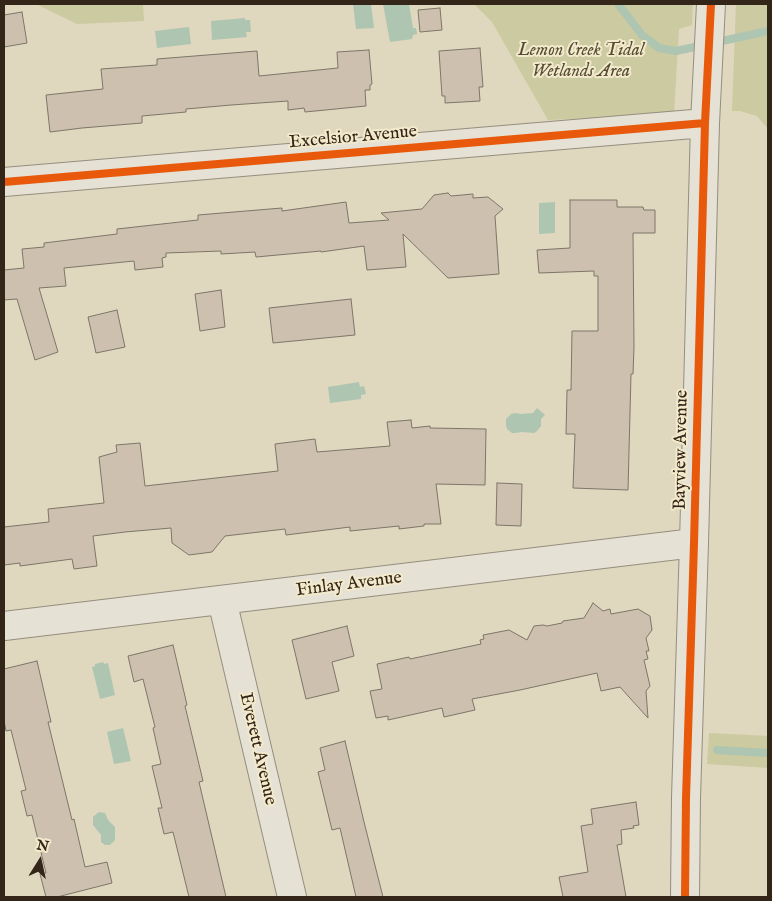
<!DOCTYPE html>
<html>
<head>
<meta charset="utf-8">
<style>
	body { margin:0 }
	#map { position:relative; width:772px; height:901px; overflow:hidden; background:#dfd7be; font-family:"IM FELL English",serif }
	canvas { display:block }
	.frame { position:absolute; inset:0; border:5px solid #342519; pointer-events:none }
	.north { position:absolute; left:15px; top:836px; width:50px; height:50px; -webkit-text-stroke:4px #f3eacc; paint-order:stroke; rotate:10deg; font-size:14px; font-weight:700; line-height:20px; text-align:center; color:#342519 }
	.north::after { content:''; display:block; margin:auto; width:18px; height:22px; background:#342519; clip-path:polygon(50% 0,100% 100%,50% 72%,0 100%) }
</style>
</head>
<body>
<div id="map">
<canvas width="772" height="901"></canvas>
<div class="frame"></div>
<div class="north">N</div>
</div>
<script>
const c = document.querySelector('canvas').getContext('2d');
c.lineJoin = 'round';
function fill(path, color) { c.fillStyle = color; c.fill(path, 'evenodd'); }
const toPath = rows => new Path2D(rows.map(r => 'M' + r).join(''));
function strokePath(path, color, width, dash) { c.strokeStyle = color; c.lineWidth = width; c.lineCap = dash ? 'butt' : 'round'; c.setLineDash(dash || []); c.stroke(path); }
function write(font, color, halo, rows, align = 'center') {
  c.font = font + ' "IM FELL English",serif'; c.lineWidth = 4; c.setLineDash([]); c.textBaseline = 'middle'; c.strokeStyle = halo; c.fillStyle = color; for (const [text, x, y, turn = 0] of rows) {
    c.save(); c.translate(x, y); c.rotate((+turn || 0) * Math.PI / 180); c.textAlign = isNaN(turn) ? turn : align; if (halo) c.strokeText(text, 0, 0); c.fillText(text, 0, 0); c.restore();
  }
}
const green = toPath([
	[36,4,143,4,144,21,77,24],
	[474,4,693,4,692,25,679,29,674,114,548,120,492,22],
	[736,4,768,4,768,129,757,116,740,111,732,111],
	[709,733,768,736,768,768,707,764]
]);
const water = toPath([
	[353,4,371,4,374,28,356,29],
	[383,4,409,4,413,28,416,28,417,34,413,35,412,39,390,42],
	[245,18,245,20,250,20,251,32,246,32,247,37,212,40,211,21],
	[189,27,191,44,157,48,155,31],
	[555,202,555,233,539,234,539,203],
	[359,382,360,387,364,386,366,394,361,395,361,399,330,403,328,387],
	[537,408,545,415,541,419,541,426,537,431,534,433,522,432,515,433,512,433,507,429,506,425,506,419,511,414,515,413,521,414,533,413],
	[103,662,104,664,108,663,115,695,100,699,92,667,95,666,95,664],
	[123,728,131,761,114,764,107,732],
	[99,812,105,813,108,820,115,827,115,840,110,845,105,845,101,842,101,835,93,825,93,817]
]);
const stream = toPath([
	[618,4,642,35,659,48,676,51,768,31],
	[717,750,768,753]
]);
const building = toPath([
	[440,8,442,30,420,32,418,10,440,8],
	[22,12,27,43,4,47,4,15,22,12],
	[480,48,483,87,479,87,480,101,445,103,445,96,442,96,439,51,480,48],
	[369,50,372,84,370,85,370,90,365,90,366,106,305,112,304,108,288,110,288,101,231,105,186,109,186,112,142,116,142,123,82,128,50,132,46,95,103,89,101,69,157,65,157,59,257,51,259,76,338,68,337,52,369,50],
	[448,193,451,196,473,194,473,198,488,197,503,209,495,216,499,274,448,278,403,234,406,267,367,270,364,246,321,252,321,251,256,257,255,252,221,254,221,251,166,253,166,257,162,258,163,267,135,270,134,261,64,268,66,286,39,288,58,352,35,360,17,299,4,300,4,270,24,268,22,249,44,247,44,243,117,234,117,229,198,220,198,215,282,208,282,211,346,202,349,223,389,220,381,213,422,209,434,195,448,193],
	[570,200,617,200,617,207,643,207,644,210,655,210,655,233,633,233,634,347,633,374,631,374,628,490,573,488,575,434,566,434,567,390,571,390,572,331,598,331,598,276,594,276,594,271,539,273,537,250,570,248,570,200],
	[221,290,225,327,200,331,195,294,221,290],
	[351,299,355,335,273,343,269,308,351,299],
	[117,310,125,347,96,353,88,317,117,310],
	[411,420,412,428,430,426,430,428,486,429,485,485,436,484,441,524,424,524,424,526,399,529,399,526,350,531,350,527,286,535,285,529,225,536,212,552,189,555,172,543,171,528,125,532,93,536,97,566,74,569,72,559,20,566,20,563,4,565,4,527,49,522,48,509,104,503,99,457,117,452,116,445,140,443,145,486,278,471,275,444,315,439,317,452,390,446,387,422,411,420],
	[497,483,522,484,521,526,496,525,497,483],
	[593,603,603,611,610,609,611,614,638,609,650,616,652,630,646,638,649,651,646,651,648,659,644,660,650,686,646,691,648,718,620,687,601,691,597,673,520,690,472,699,475,710,444,717,442,708,388,720,388,716,376,718,370,691,382,689,377,664,409,657,410,659,481,644,480,640,484,639,483,635,509,630,527,640,534,626,543,625,547,626,562,623,563,621,584,618,593,603],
	[347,626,354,656,332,662,339,691,306,699,292,640,347,626],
	[173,645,187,705,185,706,203,781,199,782,226,897,189,897,173,832,164,834,158,808,162,808,152,766,161,764,153,728,155,727,143,679,134,682,128,656,173,645],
	[37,661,51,722,48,722,72,820,74,819,85,867,107,862,112,883,57,897,46,897,40,874,46,873,32,815,27,816,21,791,26,790,11,730,6,731,4,721,4,669,37,661],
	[345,741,364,822,383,897,356,897,340,828,332,830,318,772,325,770,320,748,345,741],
	[636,802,639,825,633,826,634,828,621,830,622,844,617,845,626,897,563,897,559,877,588,872,581,826,593,824,591,809,636,802]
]);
const minor = toPath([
	[4,182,705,123],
	[222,600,292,897],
	[4,626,694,543],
	[685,897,686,798,694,543,705,123,711,4]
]);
const cycleway = toPath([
	[4,182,705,123],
	[685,897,686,798,694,543,705,123,711,4]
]);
const parkNames = [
	["Lemon Creek Tidal",581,51],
	["Wetlands Area",581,72]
];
const streetNames = [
	["Excelsior Avenue",353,138,-5],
	["Bayview Avenue",682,450,-89],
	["Finlay Avenue",349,585,-7],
	["Everett Avenue",257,749,77]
];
fill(green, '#cccaa0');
fill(water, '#aec5b1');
strokePath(stream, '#aec5b1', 8);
fill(building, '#cec0af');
strokePath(building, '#7c7668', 1);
strokePath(minor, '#948e7e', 30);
strokePath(minor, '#e5e1d5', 28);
strokePath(cycleway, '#e8590c', 8);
write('italic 18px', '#564c35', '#f3eacc', parkNames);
write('18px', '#342519', '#f3eacc', streetNames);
</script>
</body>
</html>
